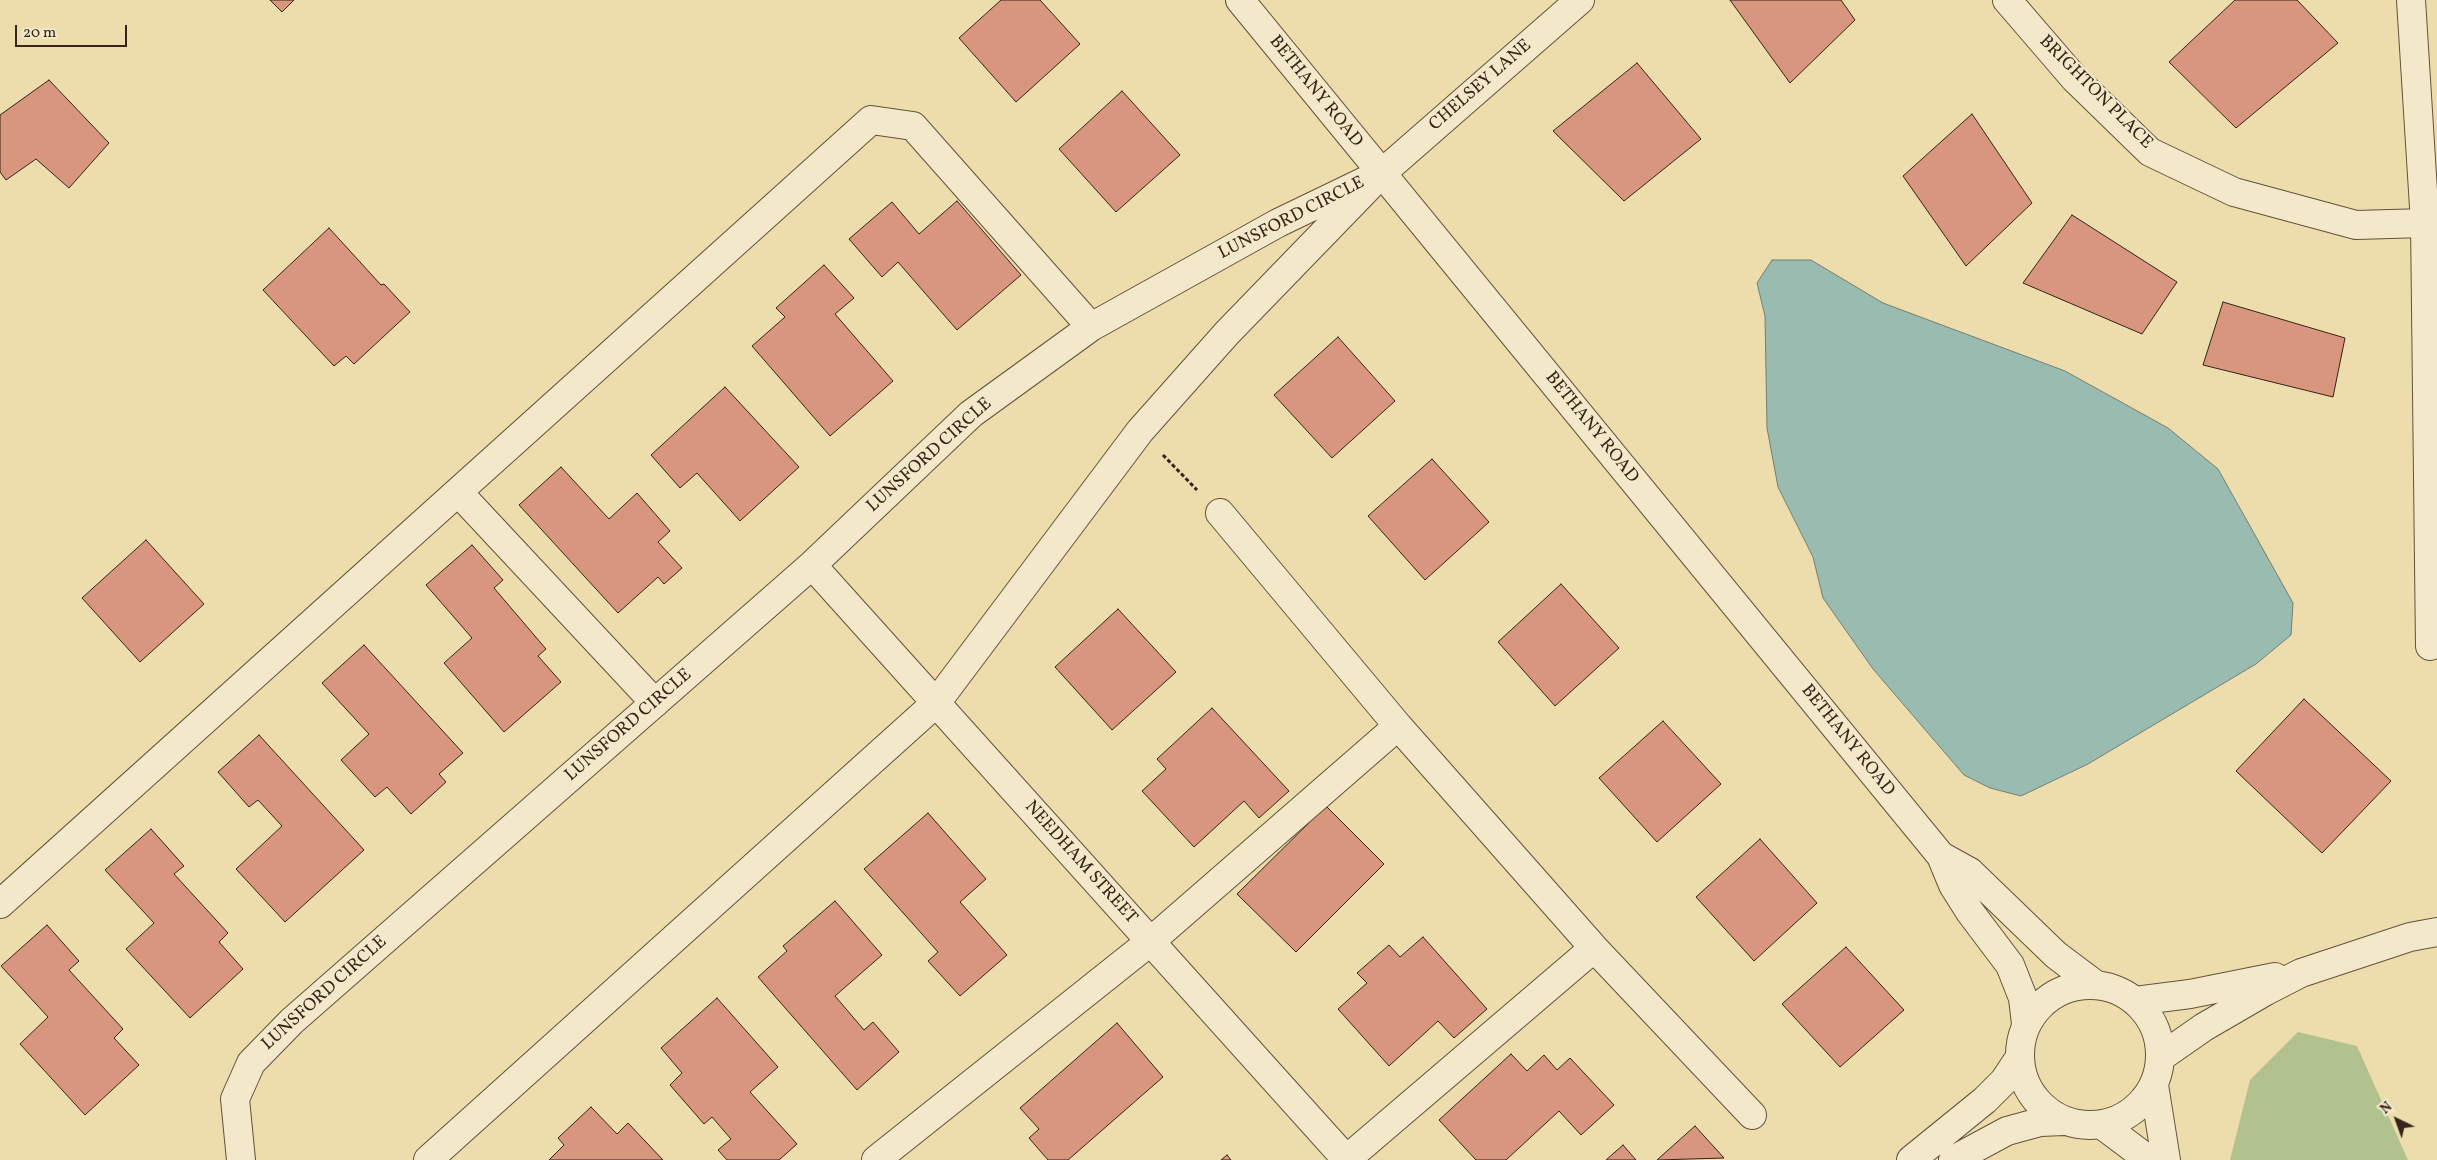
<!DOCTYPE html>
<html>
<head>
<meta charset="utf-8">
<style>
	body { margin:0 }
	#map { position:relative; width:2437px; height:1160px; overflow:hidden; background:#edddad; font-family:Vollkorn,serif }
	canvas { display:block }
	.north { position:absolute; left:2372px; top:1095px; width:50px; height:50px; -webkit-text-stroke:4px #f3e9ca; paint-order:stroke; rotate:318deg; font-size:14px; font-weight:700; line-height:20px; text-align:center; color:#352417 }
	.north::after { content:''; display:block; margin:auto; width:18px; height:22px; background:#352417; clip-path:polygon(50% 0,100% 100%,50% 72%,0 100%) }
	.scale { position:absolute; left:15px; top:25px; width:112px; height:22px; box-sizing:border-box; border:2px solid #352417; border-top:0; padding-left:6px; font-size:15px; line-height:18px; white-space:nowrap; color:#352417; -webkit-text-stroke:4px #f3e9ca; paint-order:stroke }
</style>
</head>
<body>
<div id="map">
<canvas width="2437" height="1160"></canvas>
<div class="north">N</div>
<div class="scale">20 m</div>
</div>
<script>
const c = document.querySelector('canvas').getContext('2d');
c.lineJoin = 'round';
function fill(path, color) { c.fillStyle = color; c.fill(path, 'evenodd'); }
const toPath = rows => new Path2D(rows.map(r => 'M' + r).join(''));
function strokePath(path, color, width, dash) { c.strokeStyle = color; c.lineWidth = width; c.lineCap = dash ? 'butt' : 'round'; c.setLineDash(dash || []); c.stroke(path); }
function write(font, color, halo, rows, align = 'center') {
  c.font = font + ' Vollkorn,serif'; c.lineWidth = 4.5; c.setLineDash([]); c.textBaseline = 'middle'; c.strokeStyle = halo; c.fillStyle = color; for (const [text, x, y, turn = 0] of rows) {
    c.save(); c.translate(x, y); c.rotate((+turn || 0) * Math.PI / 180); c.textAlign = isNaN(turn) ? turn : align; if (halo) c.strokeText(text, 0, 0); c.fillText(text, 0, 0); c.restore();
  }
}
const green = toPath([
	[2298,1032,2357,1046,2408,1160,2230,1160,2250,1080]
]);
const water = toPath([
	[1772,260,1811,260,1883,303,2065,371,2168,428,2218,469,2293,603,2291,635,2256,664,2088,764,2021,796,1990,788,1964,775,1873,669,1823,598,1813,557,1778,487,1767,428,1765,316,1757,283,1772,260]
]);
const building = toPath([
	[270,0,294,0,282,12,270,0],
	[1001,0,1040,0,1080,44,1016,102,959,38,1001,0],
	[1730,0,1841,0,1855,20,1790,83,1730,0],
	[2235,0,2297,0,2338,43,2236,128,2169,62,2235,0],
	[1637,63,1701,139,1624,201,1553,131,1637,63],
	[49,80,109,143,69,188,36,159,6,180,0,172,0,115,49,80],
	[1122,91,1180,155,1116,212,1059,149,1122,91],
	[1972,114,2032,203,1966,266,1903,176,1972,114],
	[957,201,1021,275,957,330,898,262,882,277,849,239,892,202,919,234,957,201],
	[2072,215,2177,282,2142,334,2023,283,2072,215],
	[329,228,381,285,384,284,410,312,354,364,346,356,334,366,263,290,329,228],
	[824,265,854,298,835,314,893,381,830,436,752,346,785,317,776,308,824,265],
	[2223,302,2345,338,2333,397,2203,365,2223,302],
	[1338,337,1395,401,1332,458,1274,395,1338,337],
	[725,387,799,467,740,521,697,473,680,488,651,455,725,387],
	[1432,459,1489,522,1425,580,1368,516,1432,459],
	[561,467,609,519,637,493,670,531,658,542,682,568,664,584,658,577,618,613,519,505,561,467],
	[146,540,204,604,140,662,82,598,146,540],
	[472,545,503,580,494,588,546,649,538,656,561,682,504,732,444,663,472,638,426,585,472,545],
	[1561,584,1619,648,1555,706,1498,642,1561,584],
	[1118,609,1176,672,1112,730,1055,667,1118,609],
	[364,645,463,753,439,774,446,782,411,814,387,787,375,797,341,760,369,734,322,683,364,645],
	[2304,699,2391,781,2322,853,2236,771,2304,699],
	[1212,708,1289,791,1259,818,1244,801,1194,847,1142,791,1166,769,1157,759,1212,708],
	[1663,721,1721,784,1657,842,1599,778,1663,721],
	[259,735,364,850,285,922,236,869,282,826,258,800,249,807,218,772,259,735],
	[1326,806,1384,864,1296,952,1237,894,1326,806],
	[928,813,986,879,960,902,1007,955,960,996,928,961,938,952,864,869,928,813],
	[151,829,184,866,174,874,228,933,219,942,243,969,190,1018,126,949,154,923,105,870,151,829],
	[1760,839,1817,903,1754,961,1696,897,1760,839],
	[835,901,882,955,835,996,864,1030,873,1022,899,1052,857,1090,758,977,787,951,783,946,835,901],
	[47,925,79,961,69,970,123,1029,114,1038,139,1065,85,1115,20,1044,48,1017,1,966,47,925],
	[1423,937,1487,1009,1454,1038,1438,1021,1389,1066,1338,1009,1367,983,1357,973,1389,945,1400,957,1423,937],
	[1846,947,1904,1010,1840,1067,1782,1004,1846,947],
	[717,998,778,1067,750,1092,797,1144,779,1160,727,1160,718,1150,731,1139,712,1117,704,1124,670,1085,682,1073,661,1048,717,998],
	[1117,1023,1163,1077,1068,1160,1048,1160,1029,1138,1039,1129,1020,1108,1117,1023],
	[1511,1054,1527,1071,1544,1055,1557,1070,1570,1058,1614,1105,1581,1135,1559,1111,1506,1160,1476,1160,1439,1120,1511,1054],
	[591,1107,617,1134,628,1123,663,1160,549,1160,564,1145,558,1138,591,1107],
	[1695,1126,1724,1158,1657,1160,1695,1126],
	[1623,1145,1636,1160,1606,1160,1623,1145],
	[1227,1155,1231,1160,1221,1160,1227,1155]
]);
const path = toPath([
	[1163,455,1197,490]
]);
const minor = toPath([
	[1240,0,1941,856,1953,885,1970,912,2010,965,2023,998,2026,1024],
	[2007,0,2075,79,2150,152,2234,192,2356,225,2425,223],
	[2411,0,2425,223,2430,646],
	[458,492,655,703],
	[1220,513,1398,726,1594,948,1752,1115],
	[812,565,1347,1160],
	[1941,856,1970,872,2056,955,2096,985],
	[0,904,871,120,913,126,1091,327],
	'2020 1055a70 70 0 1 1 140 0a70 70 0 1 1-140 0Z',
	[2135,1001,2190,994,2275,977],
	[2161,1057,2204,1027,2266,991,2301,973,2410,937,2437,932],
	[2154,1085,2166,1160],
	[2101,1124,2149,1160],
	[1347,1159,1594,948],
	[241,1160,235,1099,251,1063,292,1021,812,565,971,414,1091,327,1278,223,1365,181],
	[428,1160,936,703,1140,431,1227,333,1382,173,1580,0],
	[876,1160,1151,941,1398,726],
	[1911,1160,1985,1100,2004,1081,2020,1057],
	[1953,1160,2007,1131,2040,1122,2064,1121]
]);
const streetNames = [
	["CHELSEY LANE",1481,86,-41],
	["BETHANY ROAD",1315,92,51],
	["BRIGHTON PLACE",2095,93,45],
	["LUNSFORD CIRCLE",1292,219,-27],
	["BETHANY ROAD",1591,428,51],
	["LUNSFORD CIRCLE",930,456,-42],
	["LUNSFORD CIRCLE",629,726,-41],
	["BETHANY ROAD",1847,741,51],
	["NEEDHAM STREET",1080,863,48],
	["LUNSFORD CIRCLE",325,994,-42]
];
fill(green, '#b1c28f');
fill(water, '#9abbaf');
strokePath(water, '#727f72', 1);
fill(building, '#d7967d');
strokePath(building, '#352417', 1);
strokePath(minor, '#63523c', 30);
strokePath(path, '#352417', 3, [4, 2.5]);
strokePath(minor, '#f3e9ca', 28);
write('18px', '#352417', '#f3e9ca', streetNames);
</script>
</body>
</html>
